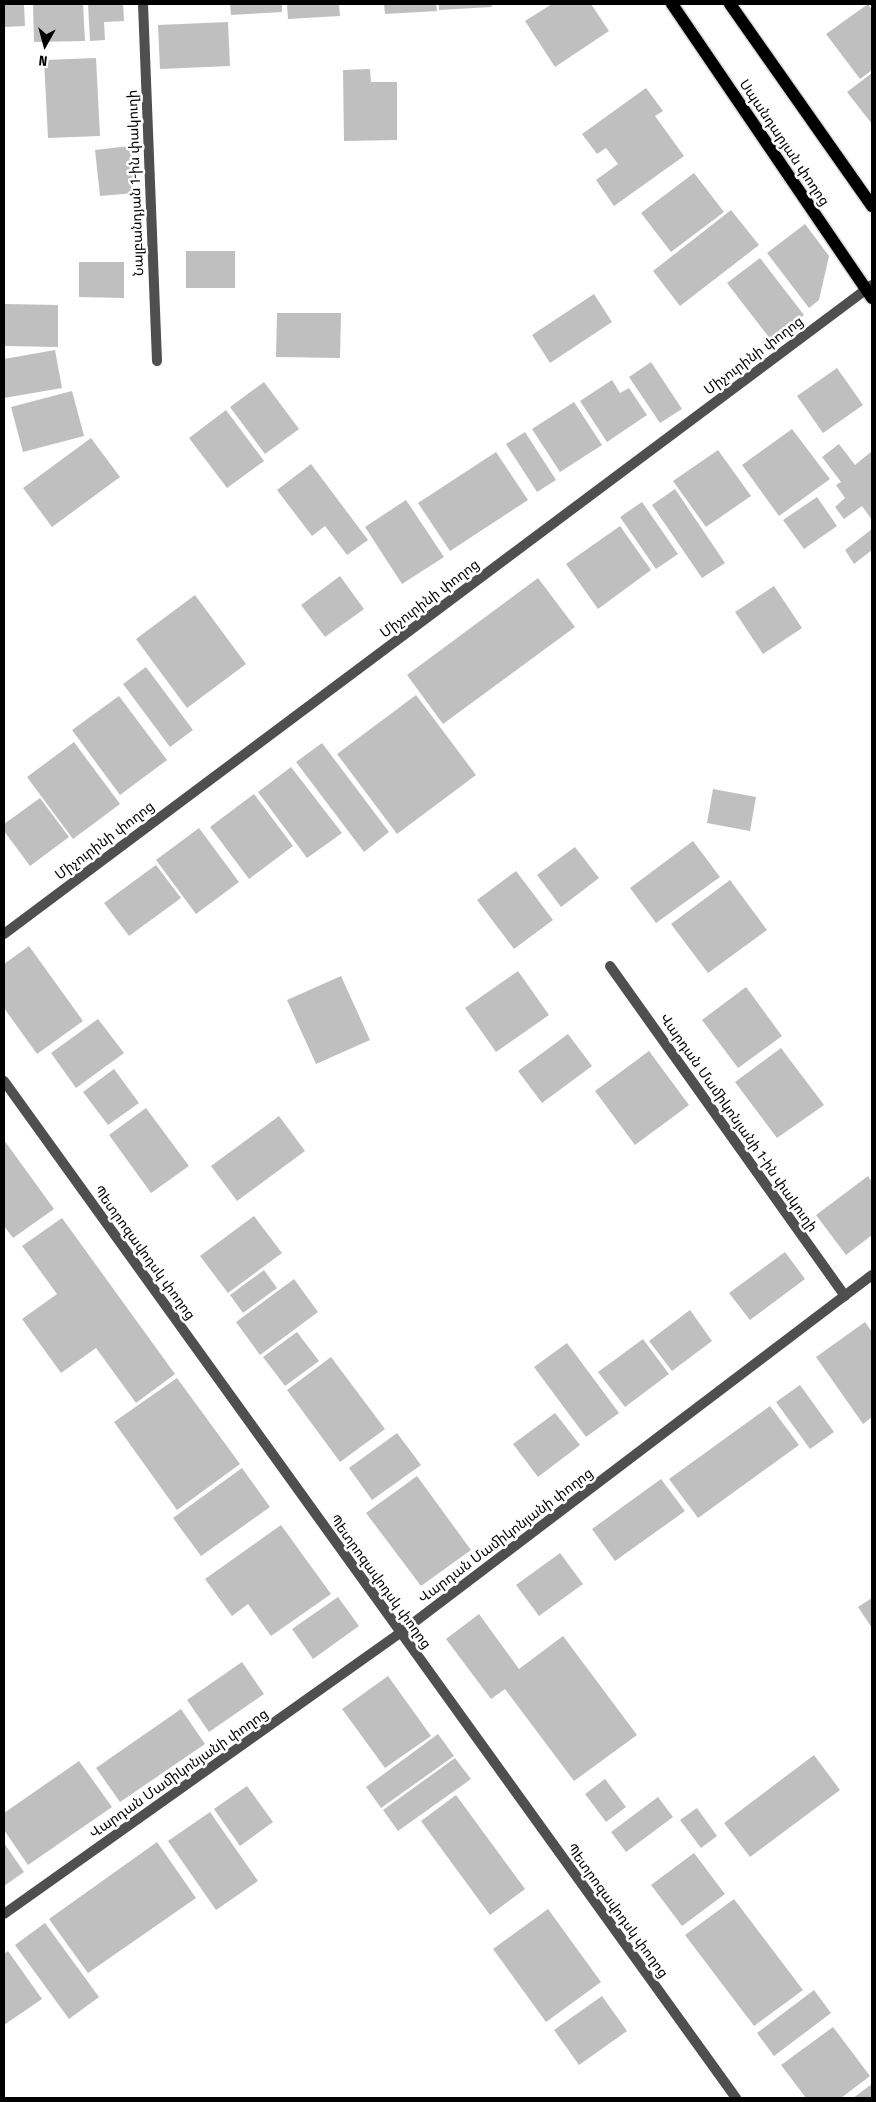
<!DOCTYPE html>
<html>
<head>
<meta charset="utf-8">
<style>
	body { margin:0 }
	#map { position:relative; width:876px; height:2102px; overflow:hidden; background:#fff; font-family:"Fira Sans Condensed",sans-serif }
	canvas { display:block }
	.frame { position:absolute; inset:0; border:5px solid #000; pointer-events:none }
	.north { position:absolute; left:20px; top:20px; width:50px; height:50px; -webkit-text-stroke:4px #fff; paint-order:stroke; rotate:187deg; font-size:14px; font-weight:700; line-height:20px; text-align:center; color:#000 }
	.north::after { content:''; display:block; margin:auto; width:18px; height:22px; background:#000; clip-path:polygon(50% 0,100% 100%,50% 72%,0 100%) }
</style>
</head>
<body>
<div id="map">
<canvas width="876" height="2102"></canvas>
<div class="frame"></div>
<div class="north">N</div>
</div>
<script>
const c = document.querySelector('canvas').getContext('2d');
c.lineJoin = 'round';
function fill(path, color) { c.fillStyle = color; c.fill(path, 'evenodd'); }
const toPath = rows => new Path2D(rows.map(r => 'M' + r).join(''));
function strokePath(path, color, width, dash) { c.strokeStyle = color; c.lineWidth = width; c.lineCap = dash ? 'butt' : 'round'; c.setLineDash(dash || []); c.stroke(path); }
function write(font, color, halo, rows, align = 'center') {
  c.font = font + ' "Fira Sans Condensed","Noto Sans Armenian",sans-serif'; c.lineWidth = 5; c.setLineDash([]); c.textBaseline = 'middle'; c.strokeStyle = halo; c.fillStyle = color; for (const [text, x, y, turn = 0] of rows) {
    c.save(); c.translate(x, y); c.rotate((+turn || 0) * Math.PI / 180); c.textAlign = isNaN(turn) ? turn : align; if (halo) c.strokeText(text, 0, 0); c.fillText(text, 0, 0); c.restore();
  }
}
const building = toPath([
	[4,4,24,4,25,26,4,27],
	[33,4,83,4,85,41,34,42],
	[88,4,123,4,124,21,104,22,105,40,90,41],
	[230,4,282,4,282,12,231,15],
	[287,4,339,4,340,16,288,19],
	[384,4,436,4,437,11,385,14],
	[439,4,491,4,492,7,439,10],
	[552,4,591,4,609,31,555,67,525,21],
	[868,4,872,10,872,70,860,79,826,34],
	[228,22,230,66,160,69,158,25],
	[96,58,100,136,48,138,44,60],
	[370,69,371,82,397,82,397,140,344,141,343,70],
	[872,73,872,124,847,92],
	[646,88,663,111,655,116,684,156,614,206,596,180,618,164,606,148,597,154,582,134],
	[130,146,135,193,100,196,95,150],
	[694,173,724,212,671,252,641,213],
	[731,210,759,245,680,306,653,271],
	[805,224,829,256,819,300,809,308,767,253],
	[186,251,235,251,235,288,186,288],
	[760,258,804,315,771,340,727,283],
	[79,262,124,262,124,298,79,297],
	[594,294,612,322,550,363,532,335],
	[4,304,58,305,58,347,4,346],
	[277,313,341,313,340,358,276,357],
	[55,350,62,388,4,398,4,359],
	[651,362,682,409,660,423,629,377],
	[837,368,863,405,823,433,797,396],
	[612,380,620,393,629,388,647,415,607,442,580,401],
	[264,382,299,429,265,454,230,407],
	[72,391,84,436,23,452,11,407],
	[574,402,602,445,560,472,532,429],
	[226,410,264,461,227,488,189,438],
	[792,429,830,479,779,516,742,465],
	[525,432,556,480,537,492,506,444],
	[91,438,120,477,52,527,23,488],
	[839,444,855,465,872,451,872,520,862,506,844,519,835,507,845,498,836,485,841,482,822,457],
	[718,450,751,496,706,527,673,481],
	[496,452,528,500,450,551,418,503],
	[311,464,368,540,347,555,325,526,312,536,277,490],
	[675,489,725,563,702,578,652,505],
	[817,497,837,526,804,549,783,520],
	[406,500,444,557,402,584,365,527],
	[642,502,678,554,656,569,620,517],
	[620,526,651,570,598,609,566,564],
	[872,529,872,550,854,564,845,550],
	[340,576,364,609,325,637,301,605],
	[538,578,575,627,443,724,407,675],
	[774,586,802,628,763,654,735,612],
	[195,595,246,664,187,708,136,639],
	[146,667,193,730,170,747,123,684],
	[416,695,476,775,397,834,337,754],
	[119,696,167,760,120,795,72,730],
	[74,742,120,804,73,839,27,777],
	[322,743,389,832,364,852,296,762],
	[291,767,342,833,307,858,258,792],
	[713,789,756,797,750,831,707,823],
	[254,794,293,846,249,879,210,827],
	[40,798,69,837,30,866,4,831,4,824],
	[199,828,239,882,196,914,156,860],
	[693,841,720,877,656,923,630,888],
	[575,847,599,878,561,907,537,875],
	[156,865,181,898,129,936,104,903],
	[516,871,553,920,514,949,477,900],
	[730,880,767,930,708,973,671,924],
	[29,946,83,1021,37,1054,4,1008,4,964],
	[518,971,549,1015,496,1052,465,1008],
	[341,976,370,1040,316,1064,287,1000],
	[746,987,782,1036,738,1068,702,1020],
	[98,1019,124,1053,76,1088,51,1053],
	[568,1034,592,1066,542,1103,518,1071],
	[781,1048,824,1105,777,1138,735,1082],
	[649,1051,689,1105,635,1145,595,1091],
	[114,1069,139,1103,108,1125,83,1092],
	[146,1108,189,1166,151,1193,109,1135],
	[279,1116,305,1151,237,1201,211,1166],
	[4,1140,54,1209,13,1238,4,1226],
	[868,1176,872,1182,872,1235,846,1255,816,1215],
	[254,1216,282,1253,228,1293,200,1256],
	[62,1218,175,1374,136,1403,96,1348,61,1373,22,1319,57,1294,22,1246],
	[785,1252,805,1279,750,1320,729,1293],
	[264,1270,277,1288,243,1313,230,1295],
	[294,1279,318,1312,260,1355,236,1322],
	[690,1310,712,1341,672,1371,649,1341],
	[865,1322,872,1332,872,1417,863,1424,816,1357],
	[297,1332,319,1361,285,1386,263,1357],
	[643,1339,669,1374,625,1407,598,1372],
	[567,1343,619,1413,586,1437,534,1367],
	[331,1357,385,1429,340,1462,287,1390],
	[177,1378,240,1464,177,1510,114,1422],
	[800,1385,834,1432,810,1449,776,1402],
	[770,1406,799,1445,698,1518,669,1479],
	[555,1413,580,1445,538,1477,513,1444],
	[397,1433,421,1465,372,1500,349,1468],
	[242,1468,270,1507,201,1556,173,1518],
	[417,1476,471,1550,421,1586,366,1513],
	[661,1479,685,1511,615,1561,592,1529],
	[281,1525,331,1594,271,1636,248,1604,232,1616,205,1579],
	[560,1553,583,1584,539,1616,516,1585],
	[338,1597,359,1626,313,1659,292,1629],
	[872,1598,872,1628,858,1607],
	[479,1614,519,1669,563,1636,637,1735,574,1781,505,1689,491,1699,446,1639],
	[242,1662,264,1694,209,1732,187,1700],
	[388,1676,431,1736,385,1768,342,1709],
	[181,1709,205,1744,120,1802,96,1768],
	[438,1734,454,1756,381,1808,366,1787],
	[814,1755,840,1790,750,1857,724,1823],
	[455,1758,471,1779,398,1831,383,1810],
	[79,1761,112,1807,28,1865,4,1830,4,1813],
	[605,1779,626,1807,606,1822,585,1794],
	[247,1786,273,1822,240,1846,214,1809],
	[456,1795,525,1889,490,1915,421,1821],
	[658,1797,673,1817,626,1852,611,1832],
	[697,1808,717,1836,701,1848,680,1820],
	[210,1812,258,1881,216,1910,168,1841],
	[157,1842,196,1898,88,1973,49,1919],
	[4,1843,24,1872,4,1886],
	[694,1853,725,1894,682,1926,651,1885],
	[734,1899,803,1990,754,2026,685,1935],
	[548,1909,601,1982,546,2022,493,1949],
	[45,1923,99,1997,69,2019,15,1945],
	[8,1951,42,1999,4,2025,4,1954],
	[814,1990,831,2013,774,2056,757,2033],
	[602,1996,627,2031,579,2065,554,2030],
	[833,2027,870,2076,841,2098,806,2098,781,2065],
	[872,2084,872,2098,853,2098]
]);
const service = toPath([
	[610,966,845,1296]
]);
const minor = toPath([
	[143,4,157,361],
	[4,934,872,285],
	[4,1081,736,2098],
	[4,1914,400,1633,872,1275]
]);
const primary = toPath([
	[672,4,872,298],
	[730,4,872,206]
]);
const streetNames = [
	["Սպանդարյան փողոց",784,143,56],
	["Նալբանդյան 1-ին փակուղի",136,183,-92],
	["Միչուրինի փողոց",754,356,-37],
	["Միչուրինի փողոց",430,599,-37],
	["Միչուրինի փողոց",105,841,-37],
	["Վարդան Մամիկոնյանի 1-ին փակուղի",738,1123,55],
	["Պետրոզավոդսկ փողոց",144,1253,54],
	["Վարդան Մամիկոնյանի փողոց",506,1536,-37],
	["Պետրոզավոդսկ փողոց",380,1582,54],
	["Վարդան Մամիկոնյանի փողոց",179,1774,-35],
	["Պետրոզավոդսկ փողոց",617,1911,54]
];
fill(building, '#bfbfbf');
strokePath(primary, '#dbdbdb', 15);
strokePath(service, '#4f4f4f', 10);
strokePath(minor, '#4f4f4f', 10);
strokePath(primary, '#000', 12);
write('14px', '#000', '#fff', streetNames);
</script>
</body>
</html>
